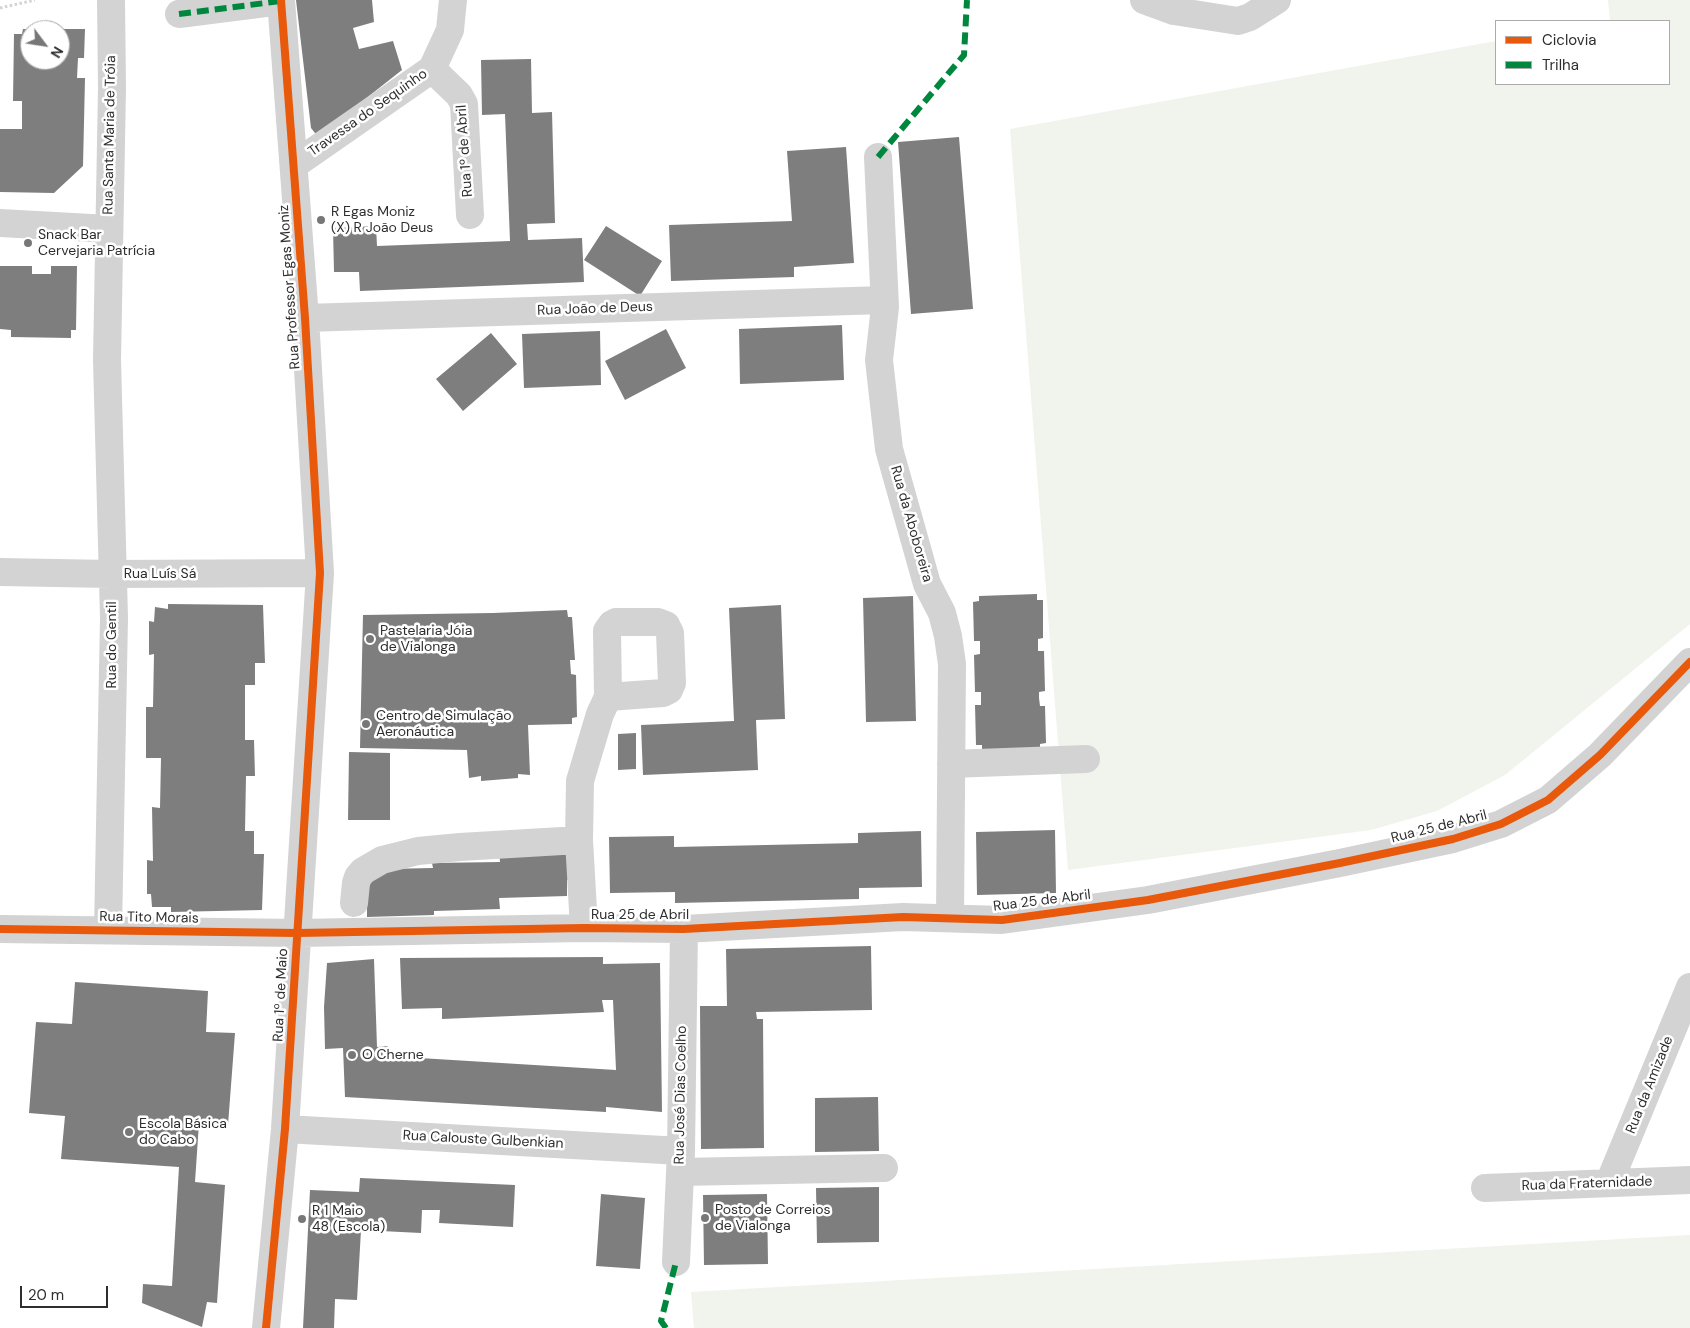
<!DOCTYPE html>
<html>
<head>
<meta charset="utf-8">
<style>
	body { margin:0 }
	#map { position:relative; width:1690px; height:1328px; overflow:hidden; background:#fff; font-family:"DM Sans",sans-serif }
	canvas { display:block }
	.legend { position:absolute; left:1495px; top:20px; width:175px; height:65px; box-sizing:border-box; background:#fff; border:1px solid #ababab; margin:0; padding:6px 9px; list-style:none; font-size:15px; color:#2e2e2e }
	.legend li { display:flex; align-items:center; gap:10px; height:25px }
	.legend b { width:25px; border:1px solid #ababab }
	.north { position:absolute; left:20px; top:20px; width:50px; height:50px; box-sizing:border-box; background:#fff; border:1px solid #ababab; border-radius:50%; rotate:121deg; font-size:14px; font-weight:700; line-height:20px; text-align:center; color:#2e2e2e }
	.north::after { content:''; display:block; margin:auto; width:18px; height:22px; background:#777; clip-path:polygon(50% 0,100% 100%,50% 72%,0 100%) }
	.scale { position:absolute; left:20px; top:1286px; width:88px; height:22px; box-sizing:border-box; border:2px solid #2e2e2e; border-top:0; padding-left:6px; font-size:15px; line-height:18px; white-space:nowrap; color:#2e2e2e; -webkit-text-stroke:4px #fff; paint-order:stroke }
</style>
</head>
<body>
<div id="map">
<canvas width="1690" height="1328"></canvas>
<ul class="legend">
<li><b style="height:6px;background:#e8590c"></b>Ciclovia</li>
<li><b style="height:6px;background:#00873e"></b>Trilha</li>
</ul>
<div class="north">N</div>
<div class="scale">20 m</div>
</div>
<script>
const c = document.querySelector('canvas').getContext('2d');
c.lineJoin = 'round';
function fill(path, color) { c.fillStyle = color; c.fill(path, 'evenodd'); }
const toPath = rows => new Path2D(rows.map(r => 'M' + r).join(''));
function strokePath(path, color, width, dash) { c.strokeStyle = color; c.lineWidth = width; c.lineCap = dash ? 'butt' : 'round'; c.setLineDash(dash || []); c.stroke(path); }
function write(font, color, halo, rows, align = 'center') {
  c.font = font + ' "DM Sans",sans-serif'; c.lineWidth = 5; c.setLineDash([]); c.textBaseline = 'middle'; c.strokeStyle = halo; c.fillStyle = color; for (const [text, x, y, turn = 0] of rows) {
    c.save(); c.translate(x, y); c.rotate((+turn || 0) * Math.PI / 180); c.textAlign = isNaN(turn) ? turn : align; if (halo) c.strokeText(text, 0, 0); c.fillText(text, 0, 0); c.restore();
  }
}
const green = toPath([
	[1608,0,1690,0,1690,624,1505,775,1437,811,1371,830,1068,870,1010,129,1496,41,1496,84,1669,84,1669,21,1603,21,1610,20],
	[1690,1235,1690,1328,694,1328,691,1292]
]);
const building = toPath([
	[296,0,372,0,374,22,353,28,359,49,393,41,402,70,322,133,315,133,311,128],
	[23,29,30,29,30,60,60,60,60,29,85,29,84,58,78,58,77,78,85,78,83,166,54,193,0,192,0,129,22,129,22,101,13,101,14,34,22,34],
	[531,59,532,113,552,112,555,223,527,224,528,240,582,238,584,282,360,291,359,272,334,272,333,228,376,226,377,246,510,241,505,114,482,115,481,60],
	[959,137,973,309,911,314,898,142],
	[846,147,854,263,794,267,794,277,671,281,669,225,792,221,787,151],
	[606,226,662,261,640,296,584,260],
	[0,266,32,266,32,274,51,274,51,266,77,266,76,330,71,330,71,338,11,337,11,330,0,329],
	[842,325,844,380,740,384,739,329],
	[666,329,686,368,625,400,605,361],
	[600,331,601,385,524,388,522,334],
	[491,333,517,364,463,411,436,379],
	[1037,594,1037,600,1043,600,1043,638,1038,639,1038,651,1044,651,1045,691,1039,692,1039,698,1040,706,1045,706,1046,743,1040,744,1040,750,982,752,982,745,976,745,975,705,981,705,981,692,975,692,974,655,980,654,980,641,974,641,973,602,979,601,979,596],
	[913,596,916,721,866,722,863,598],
	[168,604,263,605,265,663,255,663,255,685,245,685,245,740,254,740,255,776,246,776,245,831,254,831,254,854,264,854,262,910,171,912,171,907,152,907,151,894,147,894,147,860,153,861,152,807,160,808,161,758,146,758,146,707,153,707,154,654,149,655,149,621,154,622,155,607,168,609],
	[781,605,785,719,756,720,758,770,643,775,641,725,734,721,729,608],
	[567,610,568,617,572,617,575,660,570,660,571,674,576,675,577,717,572,718,572,724,528,725,530,775,518,774,518,778,481,781,481,776,469,778,467,750,360,748,363,615,493,613],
	[636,733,636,769,618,770,618,734],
	[349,752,390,753,390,820,348,820],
	[1055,830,1056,893,977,895,976,832],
	[921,831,922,887,859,888,859,899,675,903,675,892,610,893,609,837,674,836,674,847,858,843,858,833],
	[499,851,571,852,572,879,567,880,567,896,499,898,500,909,434,911,434,915,367,917,367,877,385,869,433,868,432,863,500,862],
	[871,946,872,1010,756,1012,757,1019,763,1019,764,1148,701,1149,700,1006,727,1006,726,949],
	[603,957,603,964,660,963,662,1112,606,1107,606,1112,345,1097,343,1048,325,1049,324,1007,327,963,374,959,377,1047,388,1046,387,1056,616,1070,613,1000,602,1000,604,1012,442,1019,442,1008,402,1009,400,958],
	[75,982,208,991,206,1032,235,1033,228,1125,199,1123,195,1182,225,1185,217,1303,207,1302,202,1327,142,1303,143,1284,172,1286,179,1167,61,1159,65,1116,29,1113,36,1022,72,1024],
	[878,1097,879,1151,815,1152,815,1098],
	[360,1178,515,1185,513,1227,439,1223,440,1210,422,1210,421,1233,361,1230,357,1300,335,1299,334,1328,303,1328,310,1190,359,1192],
	[879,1187,879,1242,817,1243,816,1188],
	[601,1194,645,1198,640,1269,596,1266],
	[767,1194,768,1264,704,1265,703,1195]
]);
const path = toPath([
	[0,8,35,0]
]);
const minor = toPath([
	[1144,0,1174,11,1238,21,1250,17,1277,0],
	[179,14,281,1],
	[432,69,459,95,464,104,470,215],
	[878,157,885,307,879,360,889,449,927,584,942,613,948,636,952,664,950,918],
	[294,165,432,69,450,30,453,0],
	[0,223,109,229],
	[305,318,884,300],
	[0,572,111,574,320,573],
	[951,764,1086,759],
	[354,903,356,883,358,877,363,871,382,860,418,851,460,847,579,840],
	[584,928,579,840,580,781,600,714,608,697,607,631,612,624,616,622,658,622,666,625,670,633,672,683,669,690,663,693,608,697],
	[0,929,297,933,584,928,684,929,903,917,1002,920,1148,900,1340,863,1453,839,1501,824,1548,800,1600,755,1690,662],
	[108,930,114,618,107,360,112,88,111,0],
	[285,1129,681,1151],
	[680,1172,884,1168],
	[1609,1183,1690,987],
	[1485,1188,1690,1180],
	[676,1262,681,1151,684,929],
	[266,1328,285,1129,320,573,305,318,281,0]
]);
const quiet = toPath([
	[179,14,281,1],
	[878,157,964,55,967,0],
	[666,1328,661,1321,676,1262]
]);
const cycleway = toPath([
	[0,929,297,933,584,928,684,929,903,917,1002,920,1148,900,1340,863,1453,839,1501,824,1548,800,1600,755,1690,662],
	[266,1328,285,1129,320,573,305,318,281,0]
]);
const markers = [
	[321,220,5,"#777"],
	[28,243,5,"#777"],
	[370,639,5,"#777"],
	[366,724,5,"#777"],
	[352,1055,5,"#777"],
	[129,1132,5,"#777"],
	[705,1218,5,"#777"],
	[302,1219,5,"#777"]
];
const streetNames = [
	["Travessa do Sequinho",368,113,-35],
	["Rua Santa Maria de Tróia",110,135,-89],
	["Rua 1º de Abril",465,151,-94],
	["Rua Professor Egas Moniz",290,287,-94],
	["Rua João de Deus",595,309,-2],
	["Rua da Aboboreira",911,524,74],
	["Rua Luís Sá",160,574],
	["Rua do Gentil",112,645,-90],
	["Rua 25 de Abril",1439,827,-14],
	["Rua 25 de Abril",1042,901,-7],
	["Rua 25 de Abril",640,915],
	["Rua Tito Morais",149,918,1],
	["Rua 1º de Maio",281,995,-87],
	["Rua da Amizade",1650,1085,-68],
	["Rua José Dias Coelho",681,1095,-89],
	["Rua Calouste Gulbenkian",483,1140,3],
	["Rua da Fraternidade",1587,1184,-2]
];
const poiNames = [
	["R Egas Moniz",331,212],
	["(X) R João Deus",331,228],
	["Snack Bar",38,235],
	["Cervejaria Patrícia",38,251],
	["Pastelaria Jóia",380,631],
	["de Vialonga",380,647],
	["Centro de Simulação",376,716],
	["Aeronáutica",376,732],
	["O Cherne",362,1055],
	["Escola Básica",139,1124],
	["do Cabo",139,1140],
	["Posto de Correios",715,1210],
	["de Vialonga",715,1226],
	["R 1 Maio",312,1211],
	["48 (Escola)",312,1227]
];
fill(green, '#f1f4ec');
fill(building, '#7e7e7e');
strokePath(path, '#d3d3d3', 3, [2.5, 2.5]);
strokePath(minor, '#d3d3d3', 28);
strokePath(quiet, '#00873e', 6, [12, 6]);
strokePath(cycleway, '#e8590c', 8);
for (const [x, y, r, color] of markers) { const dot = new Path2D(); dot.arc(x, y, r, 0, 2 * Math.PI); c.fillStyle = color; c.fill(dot); strokePath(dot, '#fff', 2); }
write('14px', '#2e2e2e', '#fff', streetNames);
write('14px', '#2e2e2e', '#fff', poiNames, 'left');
</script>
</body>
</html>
